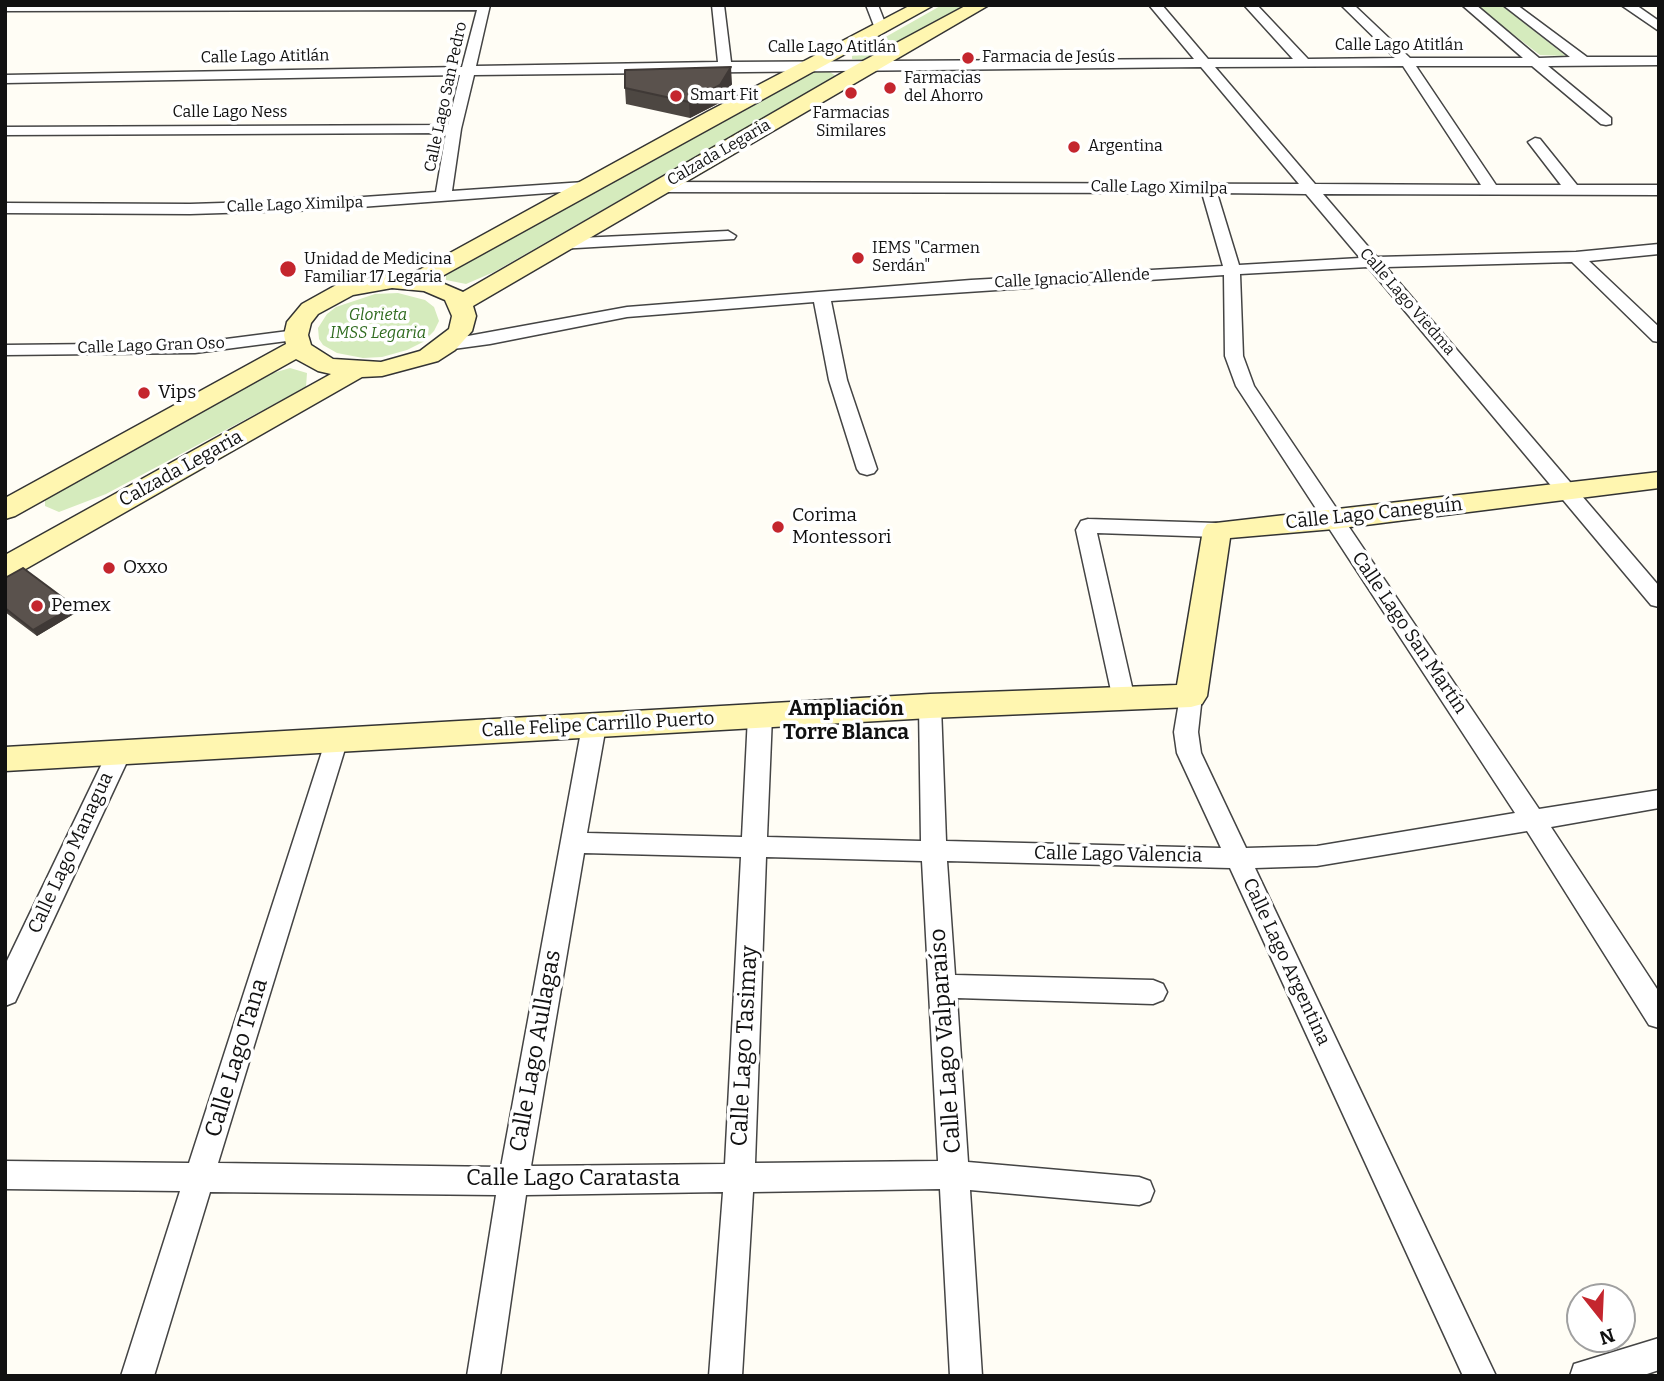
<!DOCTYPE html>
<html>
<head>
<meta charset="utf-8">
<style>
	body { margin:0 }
	#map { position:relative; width:1664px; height:1381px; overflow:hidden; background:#fffdf5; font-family:Bitter,serif }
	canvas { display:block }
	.frame { position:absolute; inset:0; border:7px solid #111; pointer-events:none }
	.north { position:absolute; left:1566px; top:1283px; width:70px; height:70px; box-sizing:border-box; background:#fff; border:2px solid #a0a0a0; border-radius:50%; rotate:162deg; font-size:19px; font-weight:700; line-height:28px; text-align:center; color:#111 }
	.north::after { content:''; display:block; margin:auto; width:24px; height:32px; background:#c4262e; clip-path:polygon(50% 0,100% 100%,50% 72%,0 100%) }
</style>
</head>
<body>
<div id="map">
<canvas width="1664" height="1381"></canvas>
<div class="frame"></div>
<div class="north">N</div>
</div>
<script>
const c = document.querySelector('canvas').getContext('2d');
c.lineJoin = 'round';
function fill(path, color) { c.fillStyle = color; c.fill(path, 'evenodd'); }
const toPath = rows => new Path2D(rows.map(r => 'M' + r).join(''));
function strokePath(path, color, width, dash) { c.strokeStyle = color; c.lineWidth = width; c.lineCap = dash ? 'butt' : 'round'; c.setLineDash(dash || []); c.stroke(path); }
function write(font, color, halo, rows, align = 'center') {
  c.font = font + ' Bitter,serif'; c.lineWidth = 7; c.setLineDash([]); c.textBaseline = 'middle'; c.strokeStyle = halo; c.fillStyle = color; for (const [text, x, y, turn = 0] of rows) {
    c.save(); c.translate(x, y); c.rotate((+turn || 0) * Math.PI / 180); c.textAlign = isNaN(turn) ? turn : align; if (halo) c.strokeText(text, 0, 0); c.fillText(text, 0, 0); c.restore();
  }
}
const green = toPath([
	[942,5,972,5,870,61,852,59,852,56],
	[1475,5,1501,5,1566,56,1540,55],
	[827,70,836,76,494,272,466,284,446,280,446,274,812,71],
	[398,293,425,300,434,307,439,321,434,331,423,342,407,350,382,357,363,358,337,353,323,345,319,339,318,328,327,314,336,307,375,294],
	[290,368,307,373,306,387,106,494,59,512,45,506,45,500,66,486,263,376]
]);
const street = toPath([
	[5,5,490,5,476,66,718,62,712,5,724,5,731,62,1194,59,1149,5,1162,5,1208,59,1293,59,1244,5,1257,5,1308,59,1395,58,1341,5,1354,5,1410,58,1523,58,1462,5,1476,5,1539,58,1570,57,1503,5,1517,5,1587,57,1659,57,1659,65,1548,66,1611,118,1611,124,1606,125,1601,124,1532,66,1416,66,1496,185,1561,185,1528,142,1535,138,1540,139,1577,185,1659,185,1659,195,1323,194,1377,257,1576,252,1659,244,1659,254,1589,261,1659,327,1659,342,1653,341,1572,262,1386,267,1659,586,1659,607,1651,605,1368,267,1240,274,1243,356,1254,386,1539,809,1659,790,1659,808,1551,827,1659,992,1659,1028,1649,1025,1527,831,1317,866,1255,868,1496,1376,1463,1376,1230,868,947,861,955,975,1153,980,1163,984,1167,992,1163,1000,1153,1004,957,998,968,1162,1139,1177,1150,1181,1154,1191,1150,1201,1139,1205,970,1190,982,1376,950,1376,940,1189,753,1192,742,1376,709,1376,723,1192,526,1195,500,1376,467,1376,496,1195,210,1192,154,1376,121,1376,180,1191,5,1189,5,1161,189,1163,328,733,336,730,344,733,348,739,218,1163,501,1167,582,726,586,720,594,717,602,720,606,726,587,833,742,837,748,716,752,710,760,708,768,710,772,716,767,837,921,841,919,706,922,700,930,698,938,700,941,706,946,841,1221,848,1177,753,1174,732,1180,696,1183,690,1191,688,1199,690,1202,696,1198,732,1201,753,1246,848,1317,846,1515,813,1236,386,1225,356,1224,275,831,301,847,380,877,469,874,473,867,475,860,473,857,469,829,380,814,302,627,317,490,344,446,350,437,345,446,340,627,307,971,280,1223,266,1202,193,660,192,652,187,660,182,1299,184,1201,67,474,75,461,129,452,191,584,182,592,187,589,190,320,210,190,214,5,213,5,203,190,204,320,200,436,192,446,133,5,135,5,127,448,125,460,75,5,83,5,75,462,67,477,10,5,11,5,5],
	[1403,66,1481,185,1315,184,1215,67,1403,66],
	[1217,193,1306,194,1360,258,1239,265,1217,193],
	[584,853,741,857,725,1164,531,1166,584,853],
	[766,857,922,861,938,1161,755,1163,766,857],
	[866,5,878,5,887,28,886,31,876,31,866,5],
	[1621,5,1636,5,1659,21,1659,31,1621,5],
	[728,231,736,236,734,239,559,249,551,244,559,239,728,231],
	[296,330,302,331,305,335,302,339,195,353,5,355,5,345,195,343,296,330],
	[1088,519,1217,523,1224,525,1227,530,1224,535,1217,537,1097,533,1135,700,1132,706,1124,708,1116,706,1113,700,1076,530,1081,521,1088,519],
	[120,742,128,745,132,751,15,1002,5,1006,5,965,108,751,112,745,120,742],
	[1659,1338,1659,1370,1641,1376,1570,1376,1574,1364,1659,1338]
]);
const secondary = toPath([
	[911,5,934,5,435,280,463,292,861,62,967,5,989,5,473,306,476,316,472,331,455,350,438,361,382,376,362,377,15,575,5,578,5,555,331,374,318,371,296,359,15,516,5,519,5,498,286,344,284,335,287,322,302,304,338,284,392,274,408,276,707,112,911,5],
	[392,288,424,291,445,300,452,316,449,329,420,351,381,362,333,359,311,345,308,335,311,323,318,314,353,295,392,288],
	[1659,472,1659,488,1334,529,1230,538,1207,696,1202,704,1191,707,930,718,5,771,5,747,930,694,1177,685,1203,530,1207,524,1659,472]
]);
const wall = toPath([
	[732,84,721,102,690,118,626,104,625,88],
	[5,578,74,606,77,612,37,636,5,612]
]);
const shadedWall = toPath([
	[731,67,732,84,721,102,690,118,689,102],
	[74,606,77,612,37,636,33,630]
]);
const building = toPath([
	[731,67,720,85,689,102,625,88,625,70,731,67],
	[23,568,74,606,33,630,5,608,5,578,23,568]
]);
const markers = [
	[968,58,7,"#c4262e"],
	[890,88,7,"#c4262e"],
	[851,93,7,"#c4262e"],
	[676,96,7,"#c4262e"],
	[1074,147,7,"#c4262e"],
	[858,258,7,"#c4262e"],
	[288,269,9,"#c4262e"],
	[144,393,7,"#c4262e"],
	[778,527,7,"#c4262e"],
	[109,568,7,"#c4262e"],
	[37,606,7,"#c4262e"]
];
const farStreetnames = [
	["Calle Lago Atitlán",1399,46],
	["Calle Lago Atitlán",832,48],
	["Calle Lago Atitlán",265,57,-1],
	["Calle Lago San Pedro",446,97,-78],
	["Calle Lago Ness",230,113],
	["Calzada Legaria",719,153,-30],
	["Calle Lago Ximilpa",1159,188,1],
	["Calle Lago Ximilpa",295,205,-2],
	["Calle Ignacio Allende",1072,279,-3],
	["Calle Lago Viedma",1407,302,49],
	["Calle Lago Gran Oso",151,346,-2]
];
const farPoinames = [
	["Farmacia de Jesús",982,58],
	["Farmacias",904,79],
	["del Ahorro",904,97],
	["Smart Fit",690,96],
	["Farmacias",851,114,"center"],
	["Similares",851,132,"center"],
	["Argentina",1088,147],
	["IEMS \"Carmen",872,249],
	["Serdán\"",872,267],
	["Unidad de Medicina",304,260],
	["Familiar 17 Legaria",304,278]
];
const farParknames = [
	["Glorieta",378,316],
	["IMSS Legaria",378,334]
];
const poiNames = [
	["Vips",158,393],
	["Corima",792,516],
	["Montessori",792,538],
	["Oxxo",123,568],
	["Pemex",51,606]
];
const streetNames = [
	["Calzada Legaria",181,469,-29],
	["Calle Lago Caneguín",1374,514,-6],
	["Calle Lago San Martín",1409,633,56],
	["Calle Felipe Carrillo Puerto",598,725,-3],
	["Calle Lago Managua",71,853,-65],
	["Calle Lago Valencia",1118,855,1],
	["Calle Lago Argentina",1286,962,65]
];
const neighbourhoodNames = [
	["Ampliación",846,709],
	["Torre Blanca",846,733]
];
const nearStreetnames = [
	["Calle Lago Valparaíso",946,1041,-94],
	["Calle Lago Tasimay",745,1046,-87],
	["Calle Lago Aullagas",536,1051,-80],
	["Calle Lago Tana",237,1058,-73],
	["Calle Lago Caratasta",573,1179]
];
fill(green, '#d5ebbd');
strokePath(street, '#444', 3);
strokePath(secondary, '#333', 3);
fill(street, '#fff');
fill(secondary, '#fff6b0');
fill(wall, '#4d4742');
fill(shadedWall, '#3f3936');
fill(building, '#5a524d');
strokePath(building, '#3f3936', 2);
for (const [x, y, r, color] of markers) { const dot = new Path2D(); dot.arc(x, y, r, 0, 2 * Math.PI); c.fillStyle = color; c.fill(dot); strokePath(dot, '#fff', 2.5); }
write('16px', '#111', '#fff', farStreetnames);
write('16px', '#111', '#fff', farPoinames, 'left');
write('italic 16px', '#2f6b1f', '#fff', farParknames);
write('19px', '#111', '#fff', poiNames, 'left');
write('19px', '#111', '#fff', streetNames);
write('bold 21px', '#111', '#fff', neighbourhoodNames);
write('23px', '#111', '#fff', nearStreetnames);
</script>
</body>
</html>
